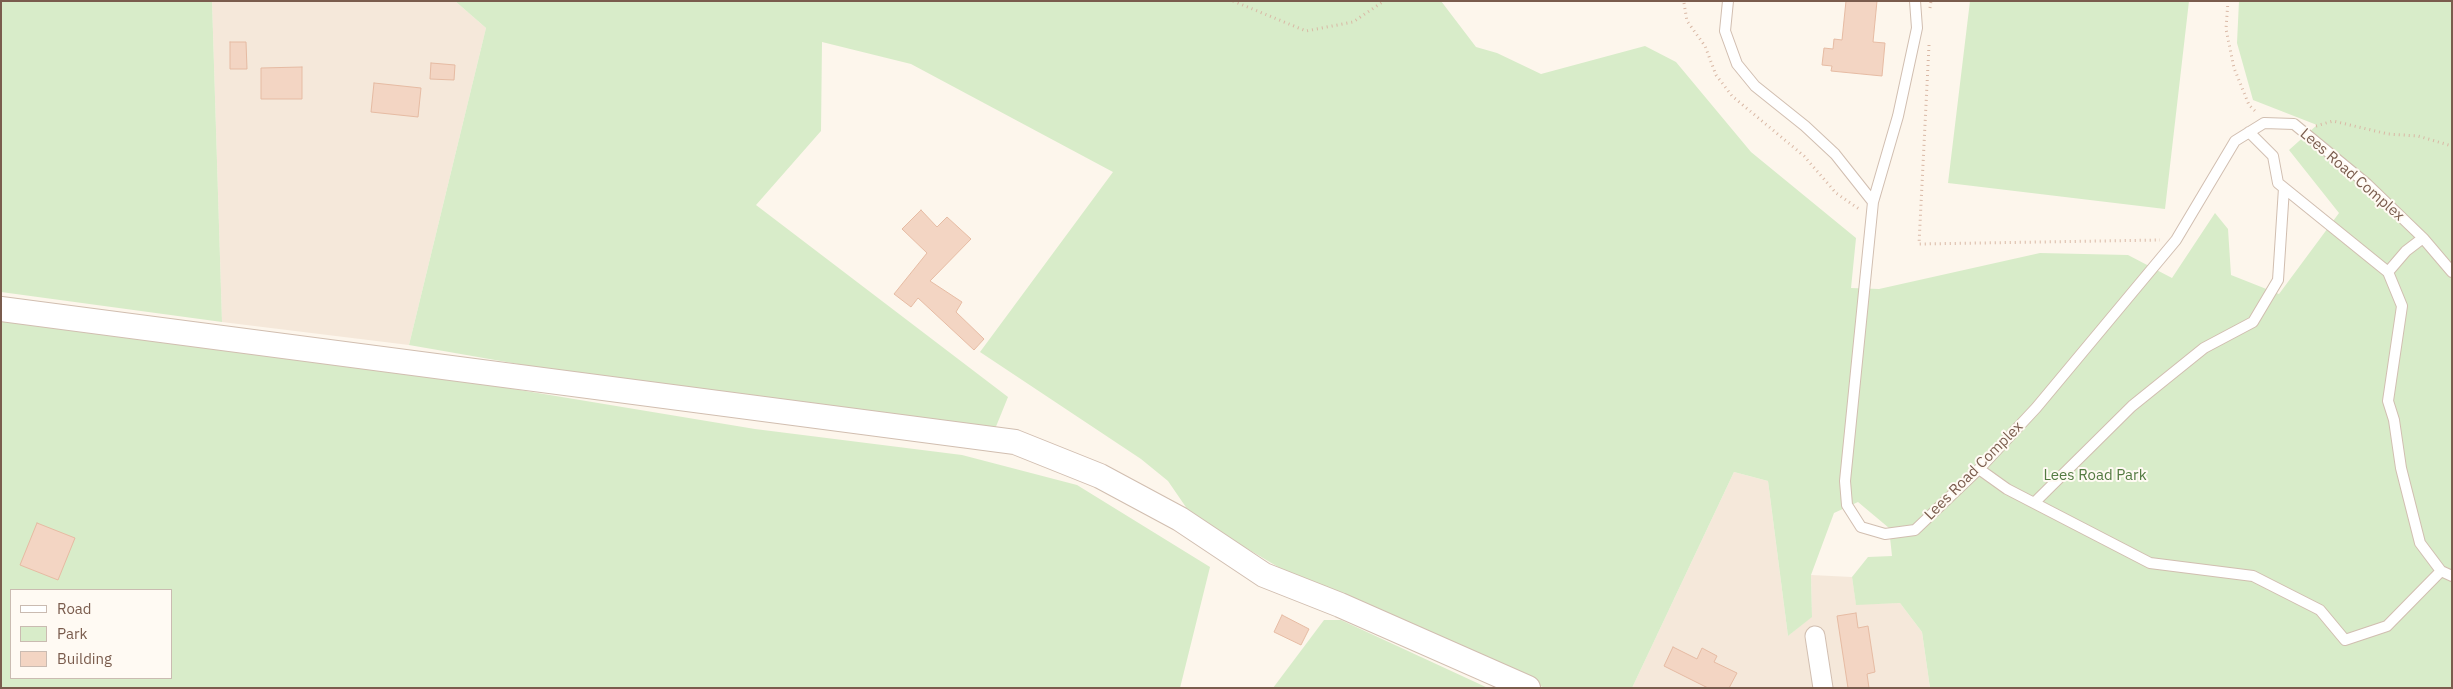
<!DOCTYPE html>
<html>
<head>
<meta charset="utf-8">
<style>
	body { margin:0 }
	#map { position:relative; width:2453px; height:689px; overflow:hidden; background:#fdf6ec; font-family:"IBM Plex Sans",sans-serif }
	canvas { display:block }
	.frame { position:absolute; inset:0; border:2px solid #7a5c4d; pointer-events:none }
	.legend { position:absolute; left:10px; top:589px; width:162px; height:90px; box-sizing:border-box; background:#fffaf3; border:1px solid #cabbb1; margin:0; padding:6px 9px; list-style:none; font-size:15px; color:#7a5c4d }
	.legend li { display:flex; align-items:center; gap:10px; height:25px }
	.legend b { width:25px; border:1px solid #cabbb1 }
</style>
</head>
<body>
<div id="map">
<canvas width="2453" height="689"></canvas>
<div class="frame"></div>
<ul class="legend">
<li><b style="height:6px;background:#fff"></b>Road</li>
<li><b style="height:14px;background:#d8ecc9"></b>Park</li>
<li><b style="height:14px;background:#f3d5c3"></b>Building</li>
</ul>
</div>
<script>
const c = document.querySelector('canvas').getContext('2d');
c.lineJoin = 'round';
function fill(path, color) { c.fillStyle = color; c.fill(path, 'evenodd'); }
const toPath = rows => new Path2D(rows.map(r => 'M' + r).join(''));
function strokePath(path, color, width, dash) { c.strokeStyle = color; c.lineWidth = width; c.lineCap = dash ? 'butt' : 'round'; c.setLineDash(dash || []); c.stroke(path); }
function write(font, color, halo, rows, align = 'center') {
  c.font = font + ' "IBM Plex Sans",sans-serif'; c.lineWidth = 4; c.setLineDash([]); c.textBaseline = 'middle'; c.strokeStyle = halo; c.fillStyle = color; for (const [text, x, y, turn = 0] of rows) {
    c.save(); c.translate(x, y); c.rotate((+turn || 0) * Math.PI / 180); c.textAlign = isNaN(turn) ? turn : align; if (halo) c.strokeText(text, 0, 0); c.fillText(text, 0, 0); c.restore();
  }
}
const residential = toPath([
	[212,1,455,1,486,28,409,345,222,322],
	[1734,472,1768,481,1788,636,1812,616,1811,575,1852,577,1856,604,1900,603,1922,632,1930,688,1632,688]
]);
const green = toPath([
	[1,1,212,1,222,322,1,292],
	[455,1,1441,1,1476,47,1497,53,1541,74,1645,46,1676,62,1751,152,1856,238,1851,288,1879,289,2040,253,2128,255,2172,278,2215,213,2228,229,2231,275,2279,294,2339,213,2289,150,2317,125,2253,100,2237,43,2239,1,2452,1,2452,688,1930,688,1922,632,1900,603,1856,605,1852,577,1868,557,1892,556,1889,528,1858,502,1834,513,1811,575,1812,617,1788,636,1768,481,1734,472,1632,688,1545,688,1290,574,1192,516,1168,481,1141,459,980,352,1113,172,911,64,822,42,821,131,756,205,1008,397,995,429,564,372,409,345,486,28],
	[1970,1,2189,1,2165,209,1948,183],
	[1,319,399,370,755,429,962,455,1077,485,1210,567,1180,688,1,688],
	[11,590,171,590,171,678,11,678],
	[1324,620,1341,620,1488,688,1273,688]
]);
const building = toPath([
	[1846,1,1877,1,1873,42,1885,43,1882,76,1831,71,1832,66,1822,65,1824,48,1833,49,1834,39,1842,40,1846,1],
	[230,42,246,42,247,69,230,69,230,42],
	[431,63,455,65,454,80,430,79,431,63],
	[302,67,302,99,261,99,261,68,302,67],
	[374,83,421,88,418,117,371,112,374,83],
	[921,210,937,227,947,217,971,239,930,281,962,302,956,312,984,339,974,350,918,298,911,307,894,294,927,253,902,229,921,210],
	[37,523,75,538,58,580,20,565,37,523],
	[1856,613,1858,628,1868,626,1875,672,1867,674,1869,688,1848,688,1837,616,1856,613],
	[1282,615,1309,629,1301,645,1274,632,1282,615],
	[1673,647,1697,659,1702,648,1717,656,1714,662,1737,673,1729,688,1708,688,1664,666,1673,647]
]);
const path = toPath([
	[1233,1,1306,31,1353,22,1384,1],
	[2228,1,2226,29,2234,68,2249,105,2256,112],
	[1684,3,1687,21,1705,46,1716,75,1732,96,1804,156,1836,193,1859,209],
	[1930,8,1931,1],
	[1929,45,1919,244,2160,240],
	[2316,126,2333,121,2388,134,2418,136,2452,146]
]);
const service = toPath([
	[1728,1,1725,31,1737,64,1755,86,1805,126,1835,154,1873,202,1845,481,1847,505,1861,527,1885,534,1915,530,1979,469,2036,408,2176,240,2235,141,2264,123,2294,124,2367,184,2423,238,2452,272],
	[2249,132,2273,156,2278,183,2388,272,2406,251,2423,238],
	[1873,202,1898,116,1917,28,1915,1],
	[2388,272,2402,306,2388,401,2394,420,2401,468,2420,543,2441,571,2452,576],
	[1979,469,2007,489,2150,563,2253,576,2320,610,2345,640,2387,626,2441,571],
	[2034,503,2132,406,2204,348,2253,322,2278,280,2284,188]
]);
const minor = toPath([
	[1815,636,1823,688]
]);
const tertiary = toPath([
	[1,309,1015,442,1100,476,1180,519,1264,575,1340,605,1528,688]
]);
const streetNames = [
	["Lees Road Complex",2352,175,41],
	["Lees Road Complex",1974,471,-45]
];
const parkNames = [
	["Lees Road Park",2095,476]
];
fill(residential, '#f5e8da');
fill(green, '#d8ecc9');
fill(building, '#f3d5c3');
strokePath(building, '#e6bba3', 1);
strokePath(service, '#d1beb0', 12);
strokePath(minor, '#d1beb0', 21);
strokePath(tertiary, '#d1beb0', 26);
strokePath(path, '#d9b8a5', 3, [1, 4]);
strokePath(service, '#fff', 10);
strokePath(minor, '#fff', 19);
strokePath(tertiary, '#fff', 24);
write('15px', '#7a5c4d', '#fffaf3', streetNames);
write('15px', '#537a41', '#fffaf3', parkNames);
</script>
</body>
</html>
